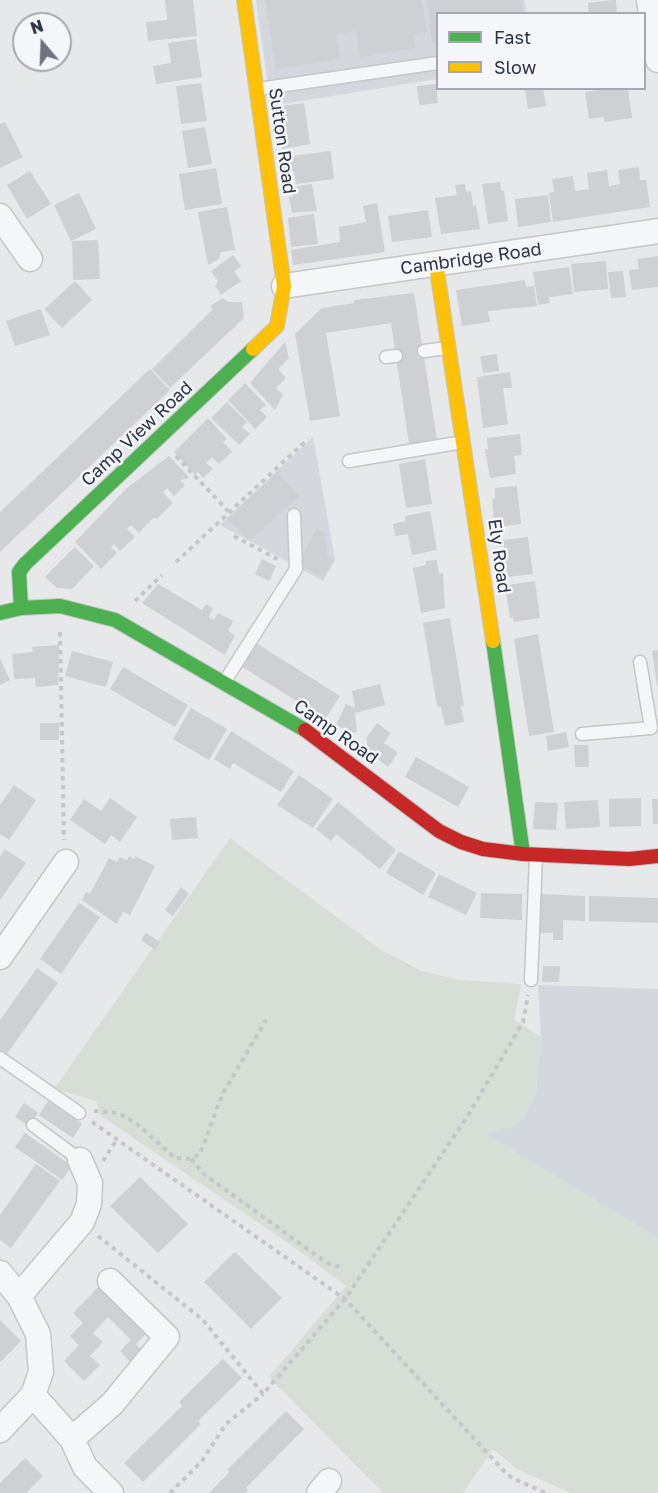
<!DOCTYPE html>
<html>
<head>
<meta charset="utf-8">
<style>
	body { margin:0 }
	#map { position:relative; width:658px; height:1493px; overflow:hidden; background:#e6e8ea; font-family:"Golos Text",sans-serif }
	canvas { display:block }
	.legend { position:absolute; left:436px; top:12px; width:210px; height:78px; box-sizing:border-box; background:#f4f6f9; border:2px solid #a4a8b1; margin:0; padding:8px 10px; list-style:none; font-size:18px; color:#2b3445 }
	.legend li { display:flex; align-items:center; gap:12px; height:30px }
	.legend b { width:30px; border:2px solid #a4a8b1 }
	.north { position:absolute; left:12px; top:12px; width:60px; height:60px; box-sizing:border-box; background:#f4f6f9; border:2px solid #a4a8b1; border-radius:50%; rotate:341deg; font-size:16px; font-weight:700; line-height:24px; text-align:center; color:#2b3445 }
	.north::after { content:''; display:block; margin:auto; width:21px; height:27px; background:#6c737f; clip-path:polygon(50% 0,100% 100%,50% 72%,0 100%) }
</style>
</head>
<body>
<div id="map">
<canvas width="658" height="1493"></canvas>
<ul class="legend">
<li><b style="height:8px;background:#4caf50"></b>Fast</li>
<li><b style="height:8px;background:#ffc107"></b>Slow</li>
</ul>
<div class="north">N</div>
</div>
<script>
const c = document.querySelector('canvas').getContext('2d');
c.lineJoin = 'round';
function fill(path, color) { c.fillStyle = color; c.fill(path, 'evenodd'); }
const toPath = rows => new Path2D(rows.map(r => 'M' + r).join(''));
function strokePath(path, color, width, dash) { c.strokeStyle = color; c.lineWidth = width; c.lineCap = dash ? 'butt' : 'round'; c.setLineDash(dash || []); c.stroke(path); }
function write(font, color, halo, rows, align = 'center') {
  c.font = font + ' "Golos Text",sans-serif'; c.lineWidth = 5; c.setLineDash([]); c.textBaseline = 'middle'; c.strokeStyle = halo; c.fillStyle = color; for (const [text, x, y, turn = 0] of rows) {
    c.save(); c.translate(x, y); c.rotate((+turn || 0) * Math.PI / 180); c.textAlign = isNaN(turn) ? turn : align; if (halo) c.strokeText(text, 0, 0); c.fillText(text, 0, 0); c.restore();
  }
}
const built = toPath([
	[256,0,524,0,526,13,438,14,437,79,271,106],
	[313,437,335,560,323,581,220,525],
	[538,985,658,989,658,1238,485,1134,513,1126,523,1118,536,1092,541,1037]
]);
const green = toPath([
	[230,838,381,950,422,971,459,980,521,984,514,1020,541,1037,536,1092,523,1118,513,1126,485,1134,658,1238,658,1493,571,1493,517,1469,493,1449,463,1493,383,1493,269,1377,346,1286,291,1245,101,1116,96,1101,54,1089]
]);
const building = toPath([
	[165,0,193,0,197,36,148,41,146,22,167,20],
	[265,0,422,0,427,32,414,34,416,48,360,57,356,31,336,34,340,59,276,69],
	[427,0,521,0,523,14,438,14,438,43,432,43],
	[613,0,616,0,617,14,589,14,588,3],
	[196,39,202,77,156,84,153,66,171,63,168,43],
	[201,83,207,121,181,124,176,86],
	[436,84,438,103,419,105,417,86],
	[525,88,543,88,546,106,528,109],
	[613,88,628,88,632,118,604,122,604,117,589,119,585,92],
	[304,103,310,144,282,149,276,107],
	[5,122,23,157,0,168,0,124],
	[205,127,212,164,188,168,182,131],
	[331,151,334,179,296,184,294,171,286,172,284,157],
	[639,167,640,180,646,180,650,207,553,222,549,193,554,192,552,179,573,176,575,191,589,189,587,173,607,170,609,186,620,184,618,170],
	[216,168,222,204,185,210,179,174],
	[30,171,51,204,27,219,7,185],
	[500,182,501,190,504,191,508,221,488,224,482,184],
	[312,184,317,211,292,213,289,197,293,196,292,187],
	[465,184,466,192,471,191,473,206,476,205,480,229,441,234,435,198,457,195,455,185],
	[79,193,96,229,71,241,54,205],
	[548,195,551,222,518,227,515,199],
	[377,203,385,252,293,265,291,250,340,242,339,227,366,222,363,206],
	[227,207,235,250,221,252,219,259,208,265,198,212],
	[428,210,432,237,392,242,388,216],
	[314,214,318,244,291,247,288,218],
	[98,240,100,279,73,280,72,241],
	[233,255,241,266,234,271,241,281,221,295,215,286,218,281,211,271],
	[658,256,658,287,632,290,629,270,639,269,637,259],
	[606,261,608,289,574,292,571,264],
	[569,267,573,294,549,297,550,303,538,305,533,272],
	[623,271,626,297,611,298,608,272],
	[525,280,526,287,534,286,537,306,488,311,490,322,462,326,456,290],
	[75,281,92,300,62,328,44,309],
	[414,293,437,440,409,444,391,323,326,333,340,416,310,421,295,334,322,308,354,303,354,300],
	[223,298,228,302,242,302,244,318,170,388,152,369,213,309,210,306],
	[41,309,50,335,15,346,6,321],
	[285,342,289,358,278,369,286,378,276,388,283,395,275,410,250,383],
	[497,354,499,371,483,373,480,356],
	[150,369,170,390,0,552,0,512],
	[510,372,512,388,503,388,508,424,483,428,477,377],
	[245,383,266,405,260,410,267,417,255,429,228,400],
	[227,402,247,422,242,427,250,434,239,445,211,418],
	[208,418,227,439,223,442,232,452,219,464,212,457,206,463,213,469,203,478,198,472,195,475,174,452],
	[520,434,522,455,514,456,516,474,490,478,485,449,488,449,487,438],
	[169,456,190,478,180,480,185,485,174,496,167,488,163,492,173,503,157,519,154,517,139,533,131,525,127,529,135,537,120,551,114,544,111,547,117,553,101,569,75,542,127,488],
	[425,459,432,504,406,508,399,464],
	[277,472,299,496,249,541,227,518],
	[517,486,521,524,498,527,497,521,494,521,492,499,495,498,495,488],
	[430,511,437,550,412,555,408,534,395,536,393,524,406,521,405,516],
	[316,529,324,532,327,549,326,555,334,559,323,578,299,565],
	[528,537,533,574,508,577,502,554,505,554,503,540],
	[75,547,94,566,72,589,57,588,45,577],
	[262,559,276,566,269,581,255,574],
	[437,560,439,574,443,573,445,608,421,613,413,568,426,565,426,561],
	[535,581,540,618,514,622,513,617,510,618,506,592,509,592,508,585],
	[158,584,202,610,206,604,213,608,209,617,214,620,218,613,233,621,228,631,235,635,225,655,142,603],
	[450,618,464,706,461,706,464,722,445,726,441,707,437,706,423,623],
	[538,634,554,732,529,736,514,639],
	[256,643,340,696,325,719,241,666],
	[59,645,58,685,36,687,35,678,14,679,12,654,33,652,32,647],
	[658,650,658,686,657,686,652,651],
	[72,651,113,662,106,687,65,676],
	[0,659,10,680,0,685],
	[123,667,188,705,175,727,110,689],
	[380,684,385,705,355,713,357,732,351,733,336,725,346,704,355,708,352,691],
	[191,708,227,729,209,760,173,739],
	[40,723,59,723,59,740,40,740],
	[377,723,391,733,384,743,398,753,388,767,369,752,366,738],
	[231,731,294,771,281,792,233,763,230,769,214,759],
	[566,732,569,747,548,751,546,736],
	[574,745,588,745,589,767,575,767],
	[416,757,469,787,458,807,405,777],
	[299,775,333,799,313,828,277,805],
	[14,785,36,800,9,840,0,834,0,805],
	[110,798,137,817,120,842,111,835,105,844,70,820,84,799,101,811],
	[641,798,641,826,609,827,609,799],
	[652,799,658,799,658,824,653,824],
	[598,800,600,827,566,829,564,802],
	[338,802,396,850,380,869,336,834,331,841,316,829],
	[535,802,558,803,556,830,533,829],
	[196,817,198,838,172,840,170,819],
	[5,849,26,863,0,900,0,856],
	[399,851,436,873,423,895,386,873],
	[129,856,134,859,135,856,155,866,130,915,123,912,117,924,82,900,86,892,90,894,109,858,117,862,120,857,127,860],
	[439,874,477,893,466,915,428,897],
	[181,887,189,894,173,916,165,910],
	[481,893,522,894,522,920,480,918],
	[539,894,585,896,585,921,563,920,563,940,553,940,553,933,538,933],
	[589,896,658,898,658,923,589,921],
	[79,903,100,917,61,974,40,959],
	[146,933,160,942,155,950,141,940],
	[543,966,560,966,559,982,542,982],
	[37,968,58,983,6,1055,0,1051,0,1020],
	[48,1101,82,1124,73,1138,39,1115],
	[24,1103,38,1113,29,1126,15,1117],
	[25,1133,72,1166,62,1180,15,1147],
	[36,1164,60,1181,11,1248,0,1240,0,1215],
	[140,1177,188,1224,158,1253,110,1206],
	[235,1252,282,1298,251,1329,204,1282],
	[100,1285,148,1332,136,1344,142,1350,130,1362,120,1351,131,1340,108,1317,93,1333,103,1342,90,1356,100,1365,84,1381,64,1361,79,1345,70,1336,83,1323,73,1313],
	[0,1320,21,1341,0,1362],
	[223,1359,242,1378,198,1421,201,1424,143,1482,124,1463,182,1406,179,1402],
	[286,1411,304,1429,246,1488,248,1490,246,1493,209,1493,230,1472,227,1470],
	[25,1458,43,1476,26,1493,0,1493,0,1483]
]);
const path = toPath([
	[176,456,229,512],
	[234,536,279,560],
	[176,562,308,439],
	[135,601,162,575],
	[60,632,64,840],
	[94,1111,118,1113,136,1123,175,1158,191,1159,200,1154,222,1095,266,1020],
	[92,1122,345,1299,503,1470,512,1478,546,1493],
	[191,1159,205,1175,327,1263,340,1267],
	[103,1161,117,1139],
	[98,1236,203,1320,263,1394,345,1299,467,1117,523,1022,528,995],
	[170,1493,202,1461,226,1424,263,1394]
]);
const lane = toPath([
	[258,89,438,63],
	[424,351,447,348],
	[386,357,396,356],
	[349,461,463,442],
	[225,681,296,569,294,515],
	[582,734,651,728,640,662],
	[531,980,536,856],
	[0,1058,79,1113],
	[33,1125,80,1160]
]);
const street = toPath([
	[649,0,658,60],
	[0,216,30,259],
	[284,286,658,231],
	[0,957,66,862],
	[0,1273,19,1296],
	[33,1395,72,1439,85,1467,111,1493],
	[0,1430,33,1395,41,1372,38,1334,19,1296,82,1222,89,1204,90,1183,80,1160],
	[72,1439,112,1404,167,1337,110,1281],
	[319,1493,329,1481]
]);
const fast = toPath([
	[21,608,19,572,25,564,253,349],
	[0,613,21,608,60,606,115,620,305,730],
	[493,641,523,854]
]);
const slow = toPath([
	[244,0,284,286,277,326,253,349],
	[436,264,493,641]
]);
const jam = toPath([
	[305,730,439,831,461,842,483,849,523,854,629,859,658,856]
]);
const streetNames = [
	["Sutton Road",282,141,82],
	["Cambridge Road",471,259,-8],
	["Camp View Road",137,434,-43],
	["Ely Road",499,556,82],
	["Camp Road",336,732,35]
];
fill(built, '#d4d7dd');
fill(green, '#d6ded6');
fill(building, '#ced0d3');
strokePath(lane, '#c4c6c8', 15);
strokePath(street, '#c4c6c8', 27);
strokePath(fast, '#c4c6c8', 16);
strokePath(slow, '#c4c6c8', 16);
strokePath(jam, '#c4c6c8', 16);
strokePath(path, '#c5c6ca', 4, [4.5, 4.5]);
strokePath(lane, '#f5f6f7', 12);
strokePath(street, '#f5f6f7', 24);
strokePath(fast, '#4caf50', 14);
strokePath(slow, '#ffc107', 14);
strokePath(jam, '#c62828', 14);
write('18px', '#2b3445', '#f4f6f9', streetNames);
</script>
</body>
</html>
